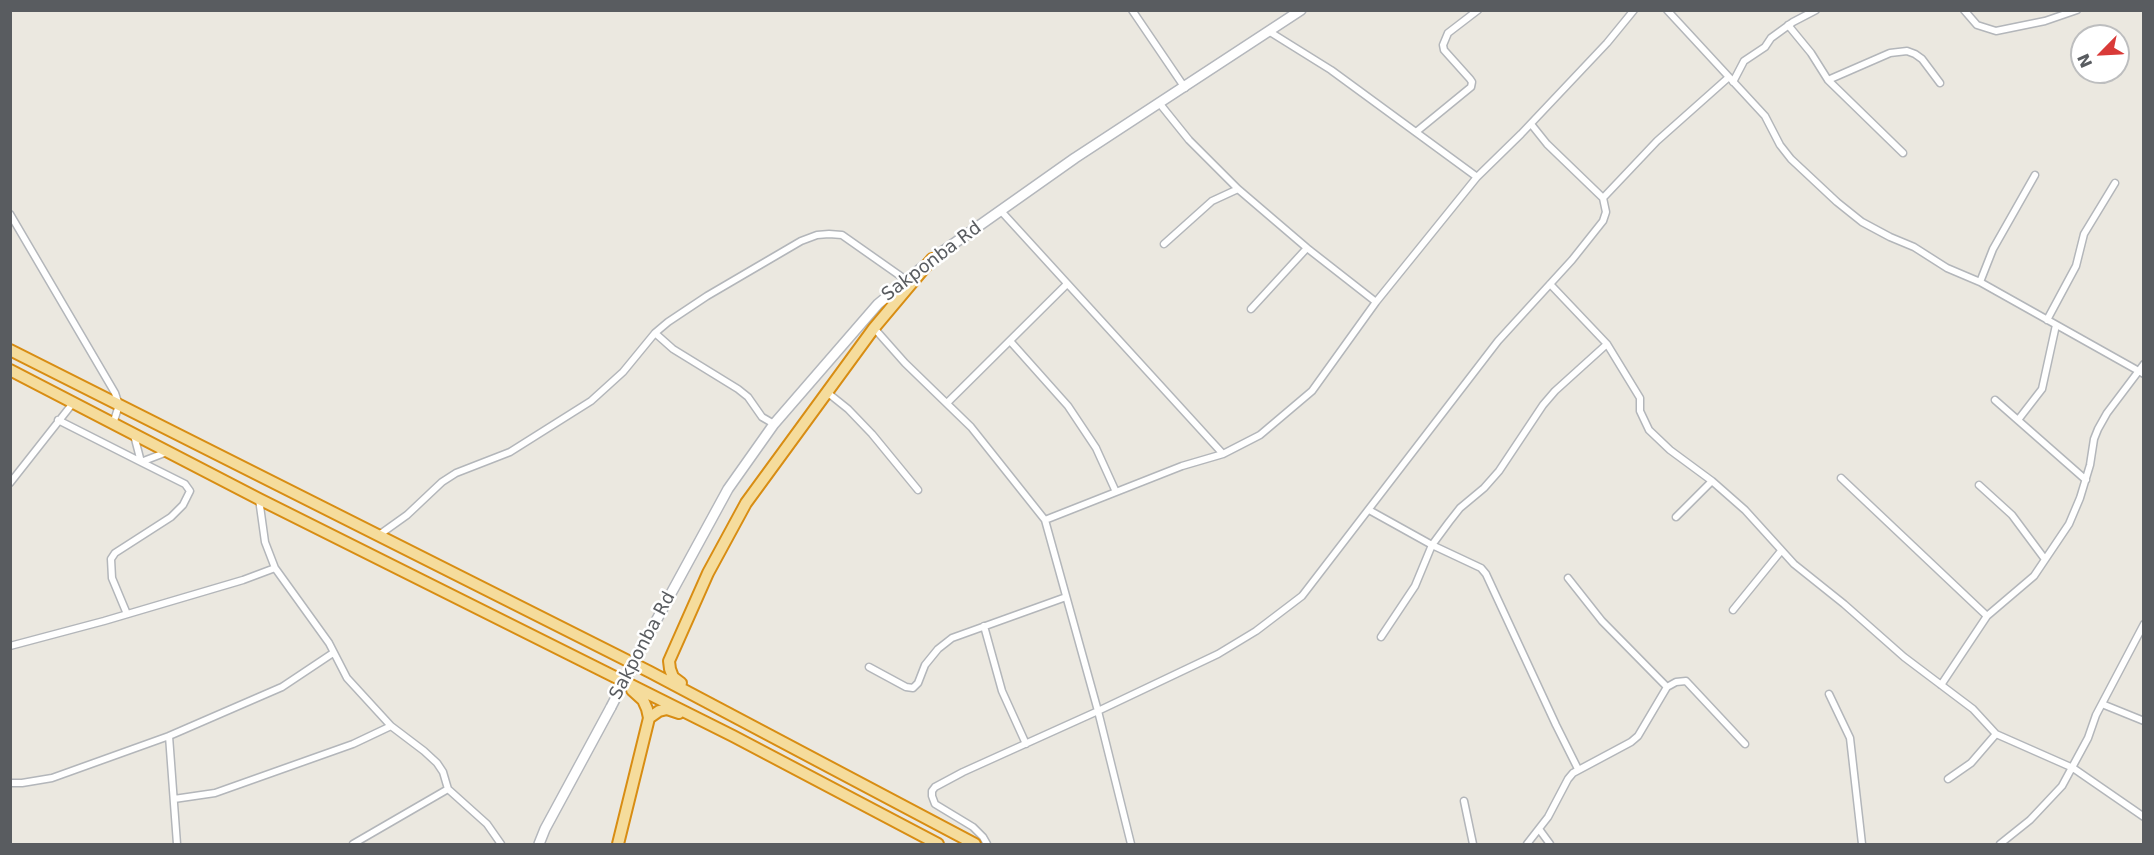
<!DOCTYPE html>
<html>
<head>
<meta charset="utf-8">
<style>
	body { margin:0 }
	#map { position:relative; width:2154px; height:855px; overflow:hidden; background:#ebe8e0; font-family:"DejaVu Sans",sans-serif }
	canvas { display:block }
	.frame { position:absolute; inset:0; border:12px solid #595c60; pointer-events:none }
	.north { position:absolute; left:2070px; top:24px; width:60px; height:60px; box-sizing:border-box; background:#fff; border:2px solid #bdbebf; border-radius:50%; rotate:246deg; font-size:16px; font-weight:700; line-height:24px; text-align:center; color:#595c60 }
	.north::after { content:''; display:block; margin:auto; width:21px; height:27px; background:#d93a38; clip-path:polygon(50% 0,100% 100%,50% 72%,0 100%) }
</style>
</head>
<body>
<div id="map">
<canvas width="2154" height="855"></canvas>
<div class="frame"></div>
<div class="north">N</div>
</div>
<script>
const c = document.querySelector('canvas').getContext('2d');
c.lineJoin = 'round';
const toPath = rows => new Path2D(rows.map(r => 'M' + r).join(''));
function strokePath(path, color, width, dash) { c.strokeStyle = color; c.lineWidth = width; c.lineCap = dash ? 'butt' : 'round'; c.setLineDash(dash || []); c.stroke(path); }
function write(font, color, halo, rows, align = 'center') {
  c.font = font + ' "DejaVu Sans",sans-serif'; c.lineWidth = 5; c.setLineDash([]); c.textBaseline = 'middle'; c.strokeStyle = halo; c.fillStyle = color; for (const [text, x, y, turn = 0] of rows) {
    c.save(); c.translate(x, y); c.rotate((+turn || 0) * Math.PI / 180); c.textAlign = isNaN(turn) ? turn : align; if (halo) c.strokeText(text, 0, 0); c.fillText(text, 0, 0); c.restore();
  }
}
const minor = toPath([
	[1132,10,1185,88],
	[1667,10,1765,116,1780,145,1791,159,1837,202,1862,222,1890,237,1914,247,1947,268,1980,282,2144,374],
	[1964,10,1977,25,1996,31,2045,21,2077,10],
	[1788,25,1811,53,1828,80,1903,153],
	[1270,32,1331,70,1477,177],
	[1828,80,1890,53,1907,51,1915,54,1922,59,1940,83],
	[1733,82,1744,61,1765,47,1771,38,1793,22,1816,10],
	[1160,104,1189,140,1238,189,1307,248,1376,302],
	[1416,132,1471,87,1472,82,1470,79,1444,50,1443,45,1448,33,1478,10],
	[1603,198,1657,141,1729,77],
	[1001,211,1223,454],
	[10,214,115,393,119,405,113,424],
	[1164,244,1212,201,1238,189],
	[1980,282,1993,249,2035,175],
	[1550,284,1607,344,1640,398,1640,411,1649,430,1670,450,1712,481,1745,510,1794,564,1844,604,1904,657,1973,709,1996,734,2073,768,2144,817],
	[1251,309,1307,248],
	[2047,320,2076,266,2084,234,2115,183],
	[874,328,905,363,971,427,1045,520,1098,711,1131,844],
	[655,333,673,349,738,389,748,397,762,417,774,424],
	[1010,341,1068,406,1096,448,1116,492],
	[828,393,848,409,872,434,918,490],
	[1995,400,2086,480],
	[947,403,1067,284],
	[58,420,141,462,167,452],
	[2018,420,2042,389,2056,325],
	[1841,478,1987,616],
	[10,483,73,403],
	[1979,485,2012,515,2044,558],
	[259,499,265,542,275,568,329,643,347,678,391,726,424,751,437,763,443,772,448,789,487,824,501,844],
	[1369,510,1432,545,1481,568,1486,574,1556,725,1578,769],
	[1676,517,1712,481],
	[1045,520,1182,466,1223,454,1260,435,1312,391,1376,302,1477,177,1521,134,1607,43,1634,10],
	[379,535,407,515,442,482,456,473,510,452,591,401,623,372,655,333,668,322,707,296,801,241,817,235,829,234,842,235,906,280],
	[1733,610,1781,551],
	[127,614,112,578,111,559,115,553,171,517,183,505,190,491,185,484,141,462,134,435],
	[984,626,1002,691,1026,744],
	[1381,637,1415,586,1432,545,1449,522,1460,508,1484,488,1499,471,1543,405,1555,391,1607,344],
	[10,646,104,621,243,580,275,568],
	[869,667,906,687,913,688,918,683,925,665,938,649,952,638,1066,597],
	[1941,685,1987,616,2034,576,2069,524,2080,498,2090,465,2094,439,2098,429,2107,413,2144,364],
	[1667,687,1676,682,1686,681,1745,744],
	[1829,694,1850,738,1862,844],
	[2102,704,2144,721],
	[1948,779,1971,763,1996,734],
	[10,783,22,783,52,778,169,736],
	[174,799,215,793,353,744,391,726],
	[1464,801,1473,844],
	[1539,829,1550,844],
	[177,844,169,736,282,687,333,653],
	[353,844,448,789],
	[987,844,983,837,973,827,935,804,932,796,932,791,935,787,963,772,1098,711,1218,654,1256,631,1302,596,1498,341,1572,260,1603,221,1606,212,1603,198,1547,144,1531,124],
	[1527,844,1548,817,1568,779,1573,773,1631,742,1638,736,1667,687,1602,621,1568,578],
	[2000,844,2030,820,2062,786,2088,738,2096,715,2144,624]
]);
const secondary = toPath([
	[644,643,728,489,774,424,878,304,932,259,1075,158,1301,10],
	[539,844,545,829,611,707]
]);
const trunk = toPath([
	[10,350,650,672,975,844],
	[10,370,259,499,733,736,938,844],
	[681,683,673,677,670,669,669,661,708,573,746,503,874,328,932,259],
	[649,718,659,711,667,709,679,713],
	[618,844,649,718,647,709,643,700,632,690]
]);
const secondaryBridge = toPath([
	[611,707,644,643]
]);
const streetNames = [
	["Sakponba Rd",932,262,-37],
	["Sakponba Rd",643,646,-62]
];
strokePath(minor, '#b3b6ba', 9);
strokePath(secondary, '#b4b7bc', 12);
strokePath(trunk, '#d88d13', 14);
strokePath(minor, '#fff', 6);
strokePath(secondary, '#fff', 9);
strokePath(trunk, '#f5dc9c', 10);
strokePath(secondaryBridge, '#b4b7bc', 12, []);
strokePath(secondaryBridge, '#fff', 9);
write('18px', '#595c60', '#fff', streetNames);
</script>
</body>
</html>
